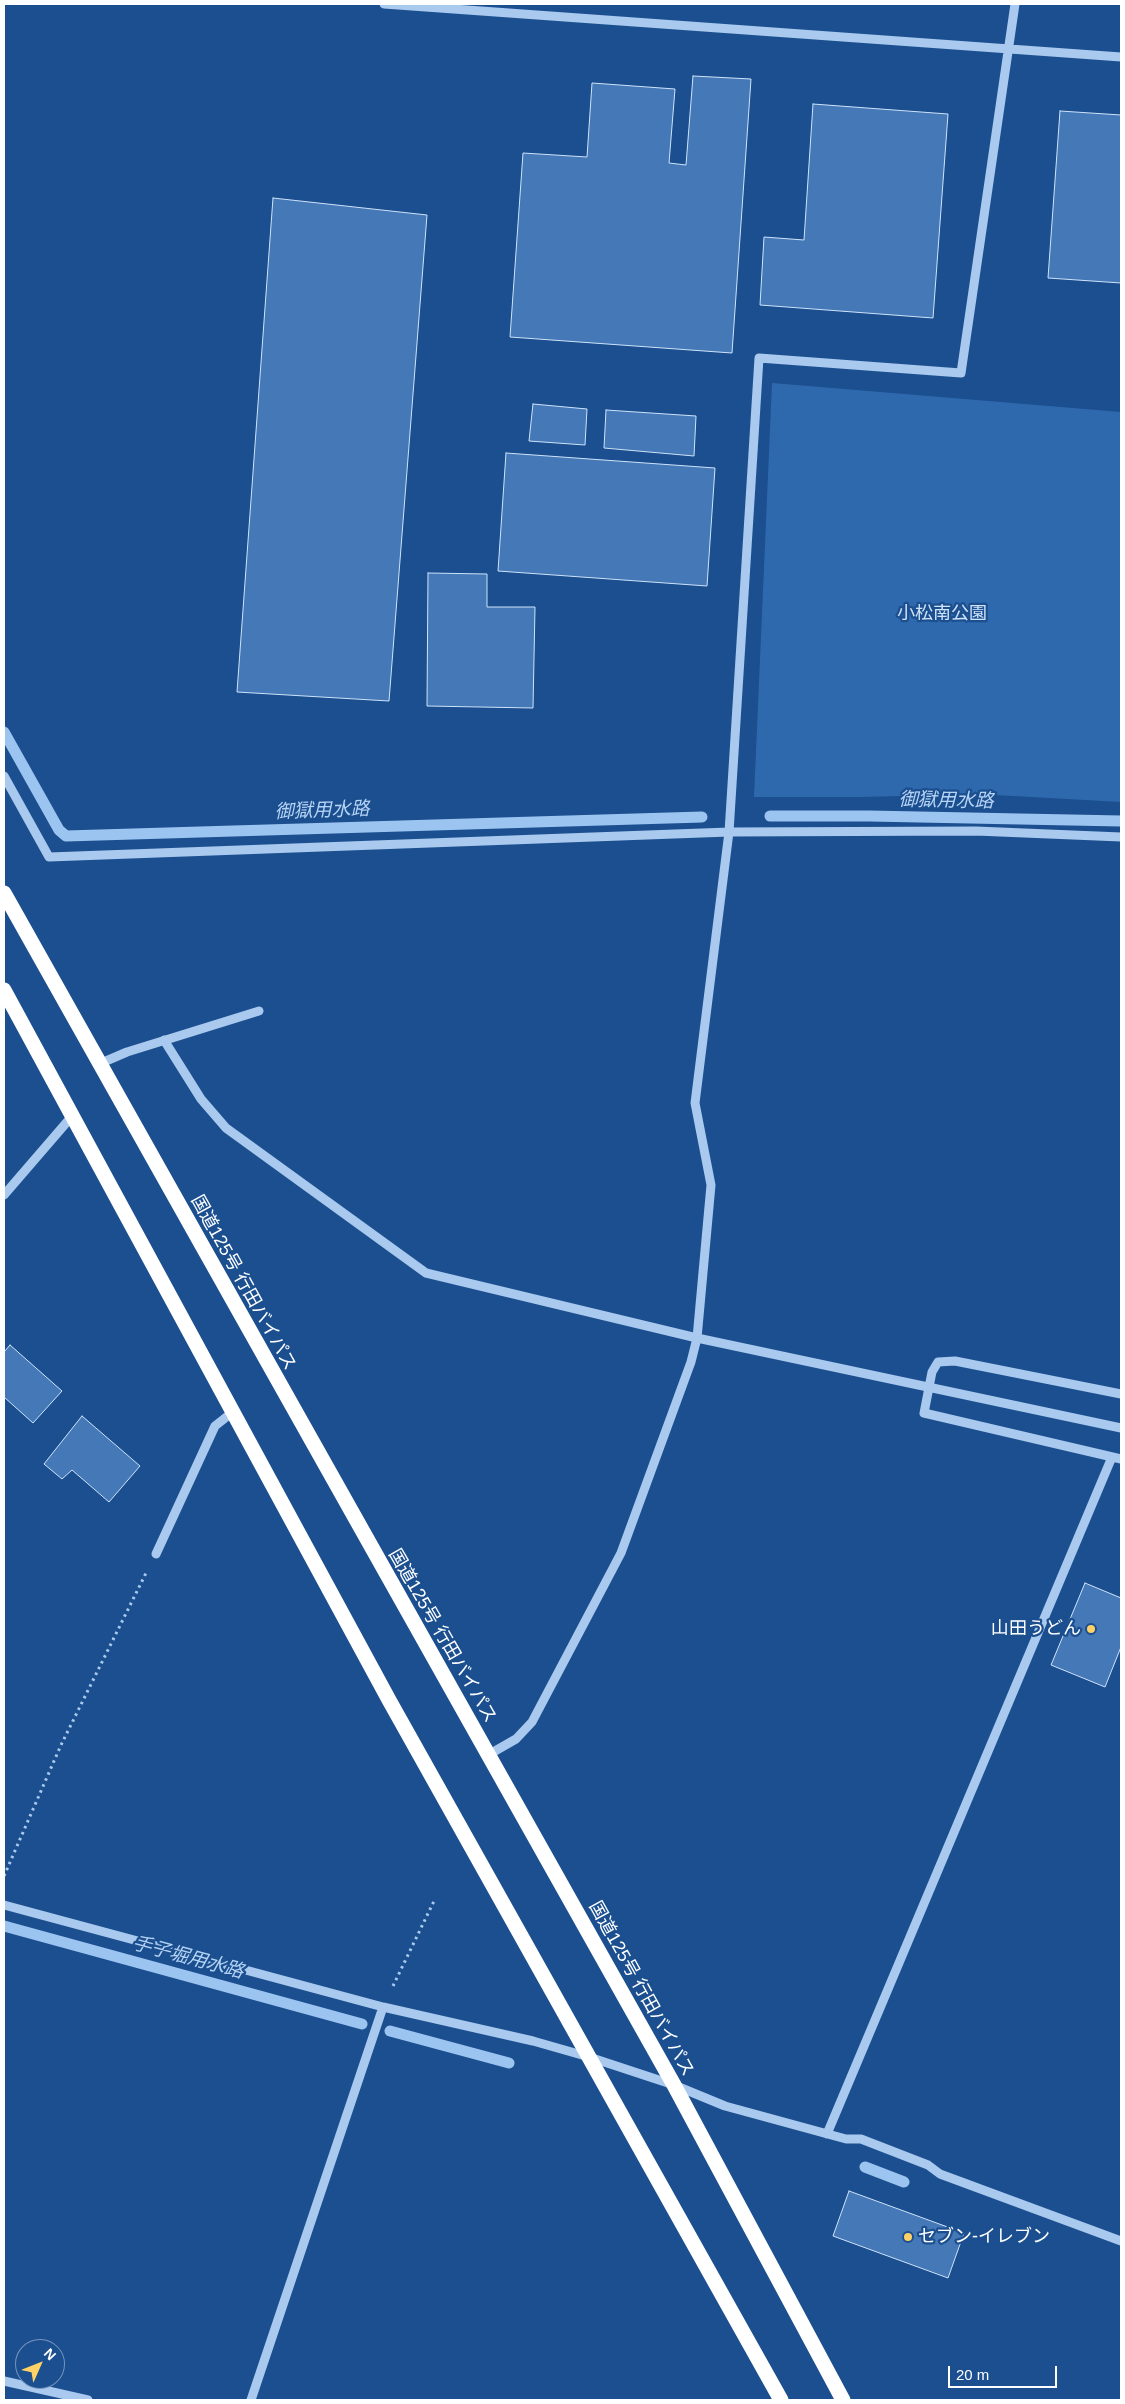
<!DOCTYPE html>
<html>
<head>
<meta charset="utf-8">
<style>
	body { margin:0 }
	#map { position:relative; width:1125px; height:2404px; overflow:hidden; background:#1b4f8f; font-family:Helvetica,sans-serif }
	canvas { display:block }
	.frame { position:absolute; inset:0; border:5px solid #fff; pointer-events:none }
	.north { position:absolute; left:15px; top:2339px; width:50px; height:50px; box-sizing:border-box; background:#1b4f8f; border:1px solid #7695bc; border-radius:50%; rotate:46deg; font-size:14px; font-weight:700; line-height:20px; text-align:center; color:#fff }
	.north::after { content:''; display:block; margin:auto; width:18px; height:22px; background:#ffd166; clip-path:polygon(50% 0,100% 100%,50% 72%,0 100%) }
	.scale { position:absolute; left:948px; top:2366px; width:109px; height:22px; box-sizing:border-box; border:2px solid #fff; border-top:0; padding-left:6px; font-size:15px; line-height:18px; white-space:nowrap; color:#fff; -webkit-text-stroke:4px #1b4f8f; paint-order:stroke }
</style>
</head>
<body>
<div id="map">
<canvas width="1125" height="2404"></canvas>
<div class="frame"></div>
<div class="north">N</div>
<div class="scale">20 m</div>
</div>
<script>
const c = document.querySelector('canvas').getContext('2d');
c.lineJoin = 'round';
function fill(path, color) { c.fillStyle = color; c.fill(path, 'evenodd'); }
const toPath = rows => new Path2D(rows.map(r => 'M' + r).join(''));
function strokePath(path, color, width, dash) { c.strokeStyle = color; c.lineWidth = width; c.lineCap = dash ? 'butt' : 'round'; c.setLineDash(dash || []); c.stroke(path); }
function write(font, color, halo, rows, align = 'center') {
  c.font = font + ' Helvetica,"Noto Sans JP",sans-serif'; c.lineWidth = 4.5; c.setLineDash([]); c.textBaseline = 'middle'; c.strokeStyle = halo; c.fillStyle = color; for (const [text, x, y, turn = 0] of rows) {
    c.save(); c.translate(x, y); c.rotate((+turn || 0) * Math.PI / 180); c.textAlign = isNaN(turn) ? turn : align; if (halo) c.strokeText(text, 0, 0); c.fillText(text, 0, 0); c.restore();
  }
}
const green = toPath([
	[772,383,1121,412,1121,802,977,794,862,797,754,797]
]);
const stream = toPath([
	[4,732,59,830,66,836,702,817],
	[770,816,869,816,1121,821],
	[4,1926,362,2024],
	[390,2031,509,2063],
	[865,2167,904,2182]
]);
const building = toPath([
	[693,76,751,79,732,353,510,337,523,153,587,157,592,83,675,89,669,163,686,165,693,76],
	[813,104,948,114,933,318,760,305,764,237,804,240,813,104],
	[1060,111,1121,115,1121,283,1048,278,1060,111],
	[273,198,427,215,389,701,237,692,273,198],
	[533,404,587,409,585,445,529,441,533,404],
	[606,410,696,416,694,456,604,448,606,410],
	[506,453,715,468,707,586,498,571,506,453],
	[428,573,487,574,487,607,535,607,533,708,427,706,428,573],
	[10,1345,62,1391,33,1423,4,1397,4,1352,10,1345],
	[82,1416,140,1466,109,1502,72,1470,62,1479,44,1464,82,1416],
	[1085,1583,1121,1598,1121,1647,1105,1687,1051,1665,1085,1583],
	[849,2191,964,2233,948,2278,833,2236,849,2191]
]);
const path = toPath([
	[4,1876,61,1745,146,1573],
	[393,1986,434,1901]
]);
const minor = toPath([
	[384,4,1121,57],
	[4,776,49,857,729,832,976,831,1121,837],
	[164,1040,201,1099,226,1128,426,1273,697,1338,1121,1428],
	[99,1064,127,1052,259,1011],
	[4,1195,73,1115],
	[1121,1394,955,1361,938,1362,932,1372,924,1413,1121,1459],
	[156,1554,215,1426,234,1411],
	[488,1755,516,1739,532,1722,621,1553,691,1362,697,1338,711,1185,695,1103,729,832,759,358,961,373,1015,4],
	[4,1905,383,2007,533,2041,589,2057,674,2085,725,2106,846,2139,861,2139,928,2165,940,2174,1121,2241],
	[827,2134,1112,1457],
	[4,2381,88,2400],
	[251,2400,383,2007]
]);
const highway = toPath([
	[4,893,674,2085,843,2400],
	[4,990,389,1700,781,2400]
]);
const markers = [
	[1091,1629,5,"#ffd166"],
	[908,2237,5,"#ffd166"]
];
const parkNames = [
	["小松南公園",942,614]
];
const streetNames = [
	["国道125号 行田バイパス",243,1283,61],
	["国道125号 行田バイパス",442,1636,60],
	["国道125号 行田バイパス",641,1989,61]
];
const poiNames = [
	["山田うどん",1081,1629],
	["セブン-イレブン",918,2237,"left"]
];
const waterNames = [
	["御獄用水路",946,801,1],
	["御獄用水路",322,811,-2],
	["手子堀用水路",188,1958,15]
];
fill(green, '#2e69ad');
strokePath(stream, '#9cc4f0', 11);
fill(building, '#4478b7');
strokePath(building, '#cfe3fa', 1);
strokePath(path, '#a9c9ee', 3, [2.5, 4]);
strokePath(minor, '#a9c9ee', 9);
strokePath(highway, '#fff', 15);
for (const [x, y, r, color] of markers) { const dot = new Path2D(); dot.arc(x, y, r, 0, 2 * Math.PI); c.fillStyle = color; c.fill(dot); strokePath(dot, '#1b4f8f', 2); }
write('18px', '#cfe3fa', '#1b4f8f', parkNames);
write('18px', '#fff', '#1b4f8f', streetNames);
write('18px', '#fff', '#1b4f8f', poiNames, 'right');
write('italic 19px', '#b5d3f5', '#1b4f8f', waterNames);
</script>
</body>
</html>
